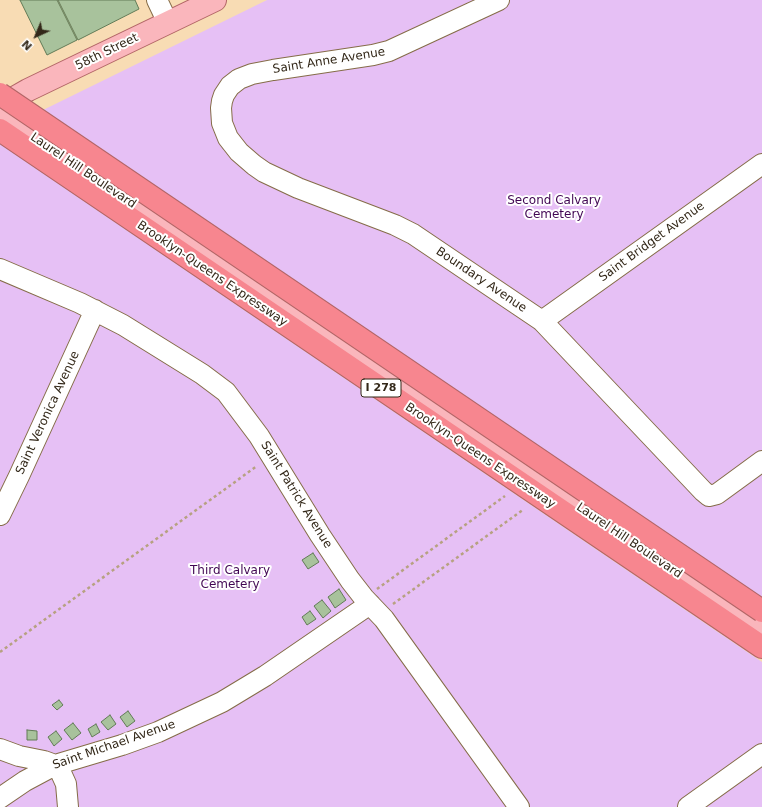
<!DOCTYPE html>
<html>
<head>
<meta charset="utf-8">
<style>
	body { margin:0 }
	#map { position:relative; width:762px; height:807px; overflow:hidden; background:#f8dcb4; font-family:"DejaVu Sans",sans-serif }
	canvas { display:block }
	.north { position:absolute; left:16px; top:16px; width:40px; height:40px; -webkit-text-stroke:3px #fff; paint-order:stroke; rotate:224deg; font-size:11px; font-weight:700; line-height:16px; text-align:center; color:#332819 }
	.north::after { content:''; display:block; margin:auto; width:14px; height:18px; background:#332819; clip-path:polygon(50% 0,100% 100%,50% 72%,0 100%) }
</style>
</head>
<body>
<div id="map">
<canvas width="762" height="807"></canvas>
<div class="north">N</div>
</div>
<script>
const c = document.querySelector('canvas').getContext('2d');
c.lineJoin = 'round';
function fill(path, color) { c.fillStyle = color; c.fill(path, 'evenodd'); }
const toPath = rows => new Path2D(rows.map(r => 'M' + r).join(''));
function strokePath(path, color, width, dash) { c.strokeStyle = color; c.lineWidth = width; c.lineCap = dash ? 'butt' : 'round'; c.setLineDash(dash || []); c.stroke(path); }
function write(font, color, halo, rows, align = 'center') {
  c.font = font + ' "DejaVu Sans",sans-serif'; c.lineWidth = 4; c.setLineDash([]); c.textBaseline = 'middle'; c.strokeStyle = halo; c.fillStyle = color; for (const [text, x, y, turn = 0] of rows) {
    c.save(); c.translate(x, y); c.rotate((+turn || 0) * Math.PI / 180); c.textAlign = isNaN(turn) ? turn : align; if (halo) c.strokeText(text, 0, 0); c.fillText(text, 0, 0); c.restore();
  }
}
const green = toPath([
	[267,0,762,0,762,602,39,112],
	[0,144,762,662,762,807,0,807]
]);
const building = toPath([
	[20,0,57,0,77,40,47,55,20,0],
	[58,0,135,0,139,9,78,40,58,0],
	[313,553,319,562,308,569,302,560,313,553],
	[339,589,346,600,335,608,328,597,339,589],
	[322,600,331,611,323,618,314,606,322,600],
	[310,611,316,619,307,625,302,617,310,611],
	[59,700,63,705,57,710,52,705,59,700],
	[128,711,135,721,127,727,120,717,128,711],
	[110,715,116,724,108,730,101,722,110,715],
	[73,723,81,733,72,740,64,730,73,723],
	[96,724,100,732,92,737,88,729,96,724],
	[27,730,37,731,37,740,27,740,27,730],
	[56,731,62,739,54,746,48,737,56,731]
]);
const path = toPath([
	[377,589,505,496],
	[393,604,524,509],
	[0,652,257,466]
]);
const minor = toPath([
	[157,0,168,23],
	[499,0,389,51,373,55,273,70,252,74,239,79,230,86,224,95,222,101,221,108,222,123,228,138,239,152,254,165,264,172,298,188,395,225,413,234,542,321,703,491,709,496,717,494,762,461],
	[0,269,80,303,123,325,202,374,226,392,259,436,320,535,350,580,364,598,384,619,519,807],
	[542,321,762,164],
	[0,515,19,476,95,310],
	[0,749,19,756,44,761,55,765,61,773,66,784,68,807],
	[0,798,25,781,55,765,122,745,158,732,222,702,265,676,370,604],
	[688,807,762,754]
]);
const major = toPath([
	[0,106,28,90,215,0],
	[0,114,762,631]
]);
const highway = toPath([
	[0,130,762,647]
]);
const highwayBridge = toPath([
	[0,94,762,611]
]);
const shields = [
	[381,388,40]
];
const shieldNames = [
	["I 278",381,388]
];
const streetNames = [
	["58th Street",107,52,-26],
	["Saint Anne Avenue",329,61,-9],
	["Laurel Hill Boulevard",83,171,34],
	["Saint Bridget Avenue",652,242,-36],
	["Brooklyn-Queens Expressway",212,274,34],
	["Boundary Avenue",481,280,34],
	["Saint Veronica Avenue",48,413,-65],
	["Brooklyn-Queens Expressway",480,456,34],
	["Saint Patrick Avenue",296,495,58],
	["Laurel Hill Boulevard",629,541,34],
	["Saint Michael Avenue",114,745,-19]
];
const parkNames = [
	["Second Calvary",554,201],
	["Cemetery",554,215],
	["Third Calvary",230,571],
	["Cemetery",230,585]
];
fill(green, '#e6c0f5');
fill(building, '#a8c29c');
strokePath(building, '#627b57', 1);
strokePath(minor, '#856c48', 22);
strokePath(major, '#b26566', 24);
strokePath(highway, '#b26566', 24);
strokePath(path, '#b7a181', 2.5, [3, 3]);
strokePath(minor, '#fff', 20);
strokePath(major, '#fab6bc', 22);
strokePath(highway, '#f7868f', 22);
strokePath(highwayBridge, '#b26566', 24, []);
strokePath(highwayBridge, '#f7868f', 22);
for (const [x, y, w] of shields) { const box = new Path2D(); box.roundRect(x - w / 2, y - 9, w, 18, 3); c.fillStyle = '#fff'; c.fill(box); strokePath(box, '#332819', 1); }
write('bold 11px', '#332819', null, shieldNames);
write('12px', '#332819', '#fff', streetNames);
write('12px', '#410653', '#fff', parkNames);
</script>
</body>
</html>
